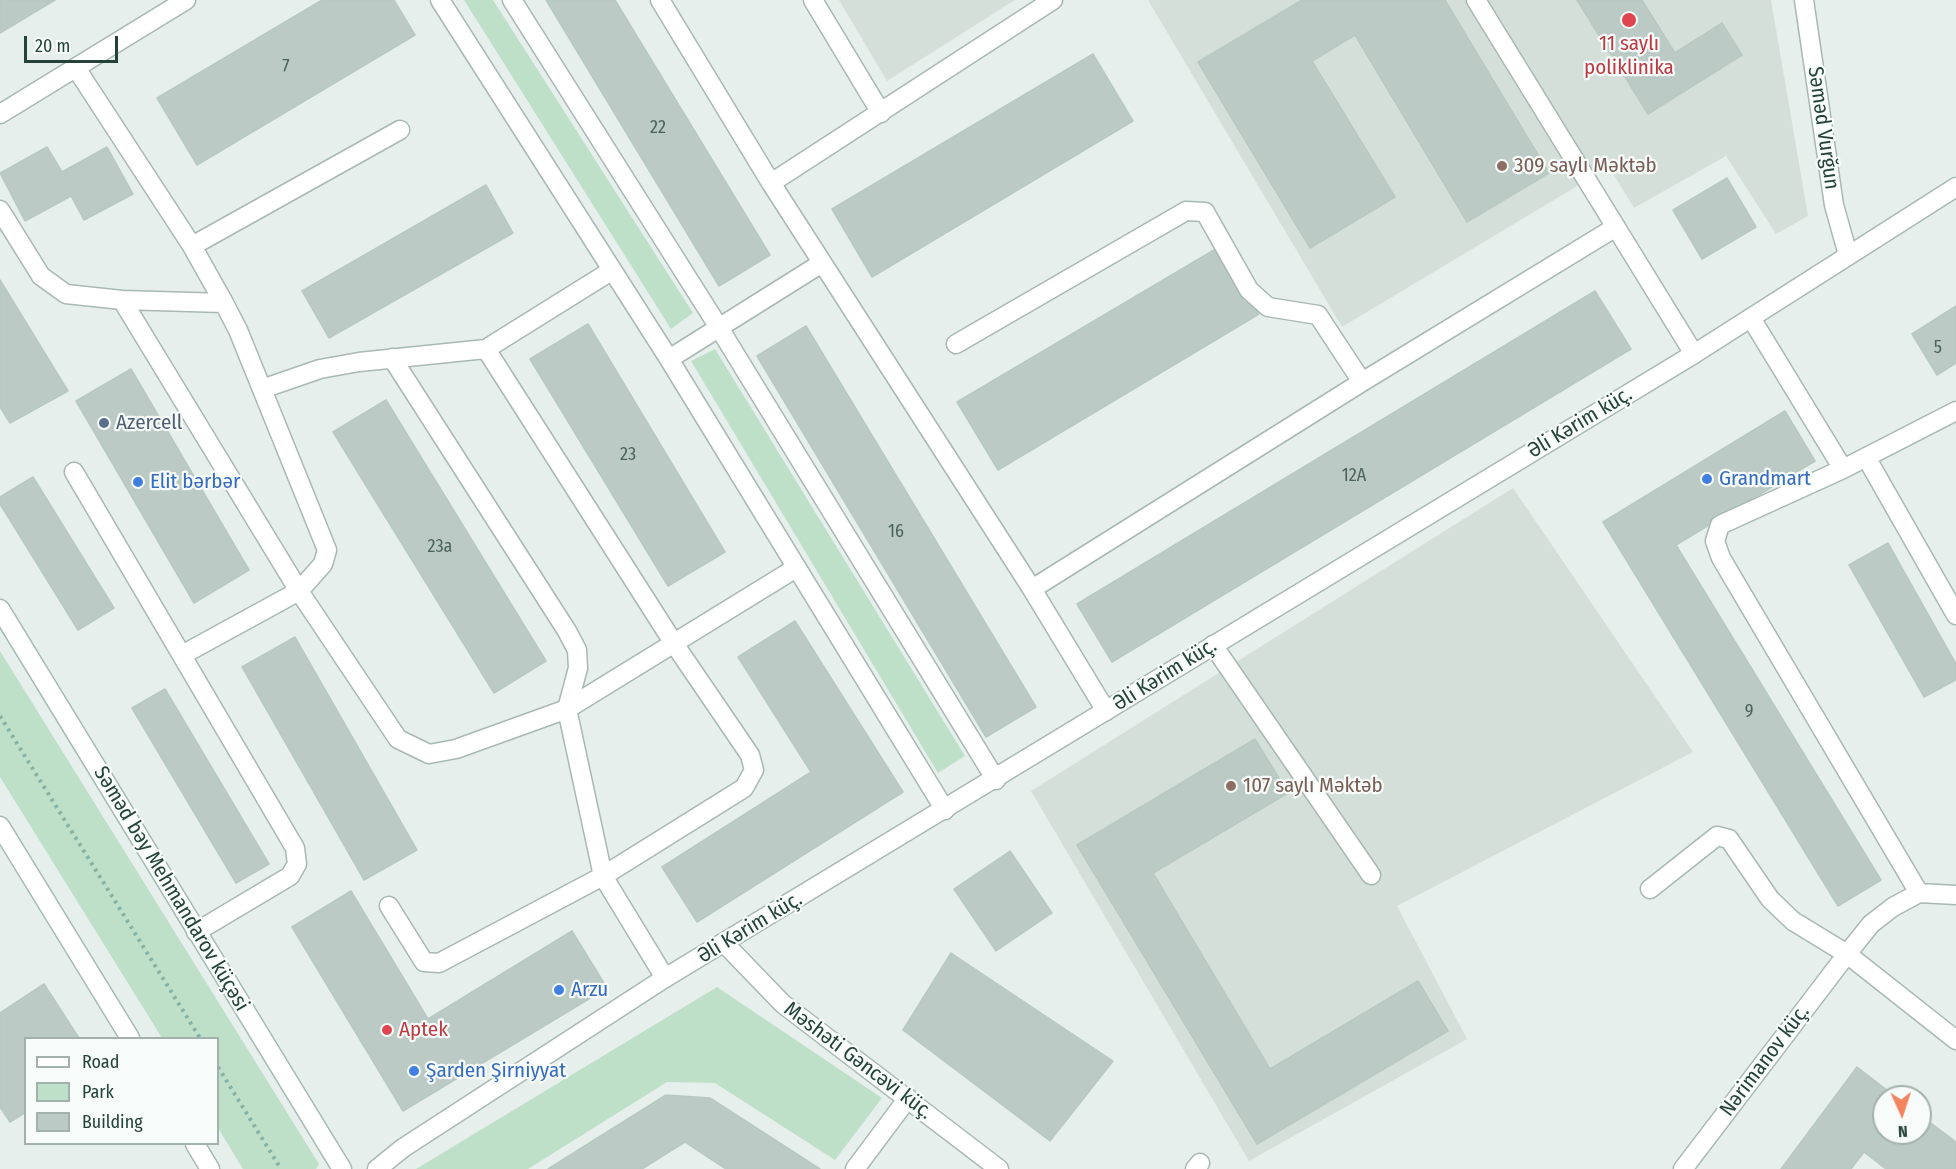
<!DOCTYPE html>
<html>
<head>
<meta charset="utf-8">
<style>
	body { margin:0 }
	#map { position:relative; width:1956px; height:1169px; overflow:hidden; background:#e6efeb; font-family:"Fira Sans Condensed",sans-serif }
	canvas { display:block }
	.legend { position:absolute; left:24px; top:1037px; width:195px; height:108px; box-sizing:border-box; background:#f7fbf9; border:2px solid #a3b1ad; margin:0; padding:8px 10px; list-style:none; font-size:18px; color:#24423a }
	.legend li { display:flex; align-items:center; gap:12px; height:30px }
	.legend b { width:30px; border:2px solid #a3b1ad }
	.north { position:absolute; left:1872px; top:1085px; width:60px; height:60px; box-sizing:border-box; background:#f7fbf9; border:2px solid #a3b1ad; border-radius:50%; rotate:177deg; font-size:16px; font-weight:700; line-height:24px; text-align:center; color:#24423a }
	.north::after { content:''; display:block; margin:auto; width:21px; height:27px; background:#f4845f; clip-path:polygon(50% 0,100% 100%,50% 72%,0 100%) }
	.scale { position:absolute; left:24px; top:36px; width:94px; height:27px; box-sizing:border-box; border:3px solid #24423a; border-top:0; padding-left:8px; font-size:18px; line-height:21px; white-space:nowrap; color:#24423a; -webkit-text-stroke:4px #f7fbf9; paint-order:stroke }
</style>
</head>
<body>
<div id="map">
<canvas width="1956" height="1169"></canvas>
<ul class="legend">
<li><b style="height:8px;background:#fff"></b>Road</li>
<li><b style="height:16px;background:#bfe0c8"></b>Park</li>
<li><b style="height:16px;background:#bbcac4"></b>Building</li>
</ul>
<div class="north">N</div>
<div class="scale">20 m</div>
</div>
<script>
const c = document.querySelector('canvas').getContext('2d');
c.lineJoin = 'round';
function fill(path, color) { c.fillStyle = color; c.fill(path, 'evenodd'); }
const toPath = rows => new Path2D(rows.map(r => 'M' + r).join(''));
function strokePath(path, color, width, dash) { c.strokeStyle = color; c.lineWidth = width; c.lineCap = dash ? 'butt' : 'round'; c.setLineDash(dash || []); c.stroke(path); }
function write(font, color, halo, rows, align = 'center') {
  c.font = font + ' "Fira Sans Condensed",sans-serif'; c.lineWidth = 4.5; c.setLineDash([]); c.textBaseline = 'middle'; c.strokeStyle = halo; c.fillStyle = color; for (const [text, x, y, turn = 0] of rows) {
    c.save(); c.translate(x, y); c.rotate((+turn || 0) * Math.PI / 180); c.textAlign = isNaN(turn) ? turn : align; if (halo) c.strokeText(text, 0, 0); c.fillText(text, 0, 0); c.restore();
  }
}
const built = toPath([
	[839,0,1015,0,887,81],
	[1148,0,1771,0,1808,216,1776,234,1726,156,1634,208,1609,167,1342,327],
	[1513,488,1693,752,1397,906,1467,1039,1249,1161,1031,791]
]);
const green = toPath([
	[464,0,493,0,693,313,671,329],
	[715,349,965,756,938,773,691,361],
	[0,651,319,1164,316,1169,243,1169,218,1128,218,1038,162,1038,0,777],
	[717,987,882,1098,835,1160,715,1083,667,1082,528,1169,416,1169]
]);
const building = toPath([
	[0,0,55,0,0,33,0,0],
	[322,0,394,0,415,35,197,165,157,98,322,0],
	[546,0,615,0,770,255,719,286,546,0],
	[1302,0,1445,0,1549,173,1467,222,1355,35,1312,61,1395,197,1310,248,1198,62,1302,0],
	[1577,0,1642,0,1675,53,1722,23,1742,55,1648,114,1577,0],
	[1093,54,1133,121,872,277,832,209,1093,54],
	[47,147,62,172,107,147,133,194,84,220,71,196,25,221,0,173,47,147],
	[1727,178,1756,227,1702,259,1673,210,1727,178],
	[486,185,513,233,329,338,302,291,486,185],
	[1219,247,1259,314,998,470,957,402,1219,247],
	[0,280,68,391,10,423,0,407,0,280],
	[1595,291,1631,349,1112,662,1077,604,1595,291],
	[1956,306,1956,363,1937,375,1912,334,1956,306],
	[588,324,725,552,668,586,530,359,588,324],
	[806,326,1036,707,986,737,757,356,806,326],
	[131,369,249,570,194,603,76,401,131,369],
	[386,400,546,661,494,693,333,432,386,400],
	[1785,411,1815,461,1676,545,1881,880,1838,906,1603,522,1785,411],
	[33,477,114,608,78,630,0,504,0,497,33,477],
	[1888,543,1956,664,1956,680,1924,697,1849,565,1888,543],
	[795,621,903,792,697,922,662,867,811,772,738,657,795,621],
	[295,637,417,850,364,880,242,667,295,637],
	[165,689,269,864,236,883,132,708,165,689],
	[1255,739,1288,793,1153,873,1270,1069,1418,981,1448,1031,1257,1144,1077,845,1255,739],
	[1010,851,1052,913,996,951,954,889,1010,851],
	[351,891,428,1019,572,931,607,988,403,1111,292,927,351,891],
	[951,953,1113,1061,1050,1141,903,1030,951,953],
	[44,984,79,1038,26,1038,26,1112,10,1122,0,1107,0,1013,44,984],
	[1857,1067,1896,1097,1884,1097,1884,1133,1920,1133,1920,1115,1956,1142,1956,1169,1886,1169,1864,1152,1851,1169,1781,1169,1857,1067],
	[666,1095,710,1098,820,1169,726,1169,685,1142,642,1169,548,1169,666,1095]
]);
const path = toPath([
	[0,716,200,1038],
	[218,1067,281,1169]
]);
const lane = toPath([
	[440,0,669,359,945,810],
	[512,0,718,326,996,780],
	[660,0,771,183],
	[813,0,881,113],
	[1053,0,771,183,1032,589,1106,711],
	[1476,0,1694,354],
	[76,68,192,246,224,303,238,330,327,550,323,564,299,591,182,655],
	[0,210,41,276,66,294,122,300,224,303],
	[192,246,400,130],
	[122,300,299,591,398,739,429,754,456,749,567,709,796,568],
	[1751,318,1843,469],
	[956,344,1186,211,1205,212,1249,290,1268,307,1318,315,1362,382],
	[392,358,567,631,577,650,578,668,567,709,603,876,665,978],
	[669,359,822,263],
	[262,389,320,369,359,362,486,349,611,271],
	[1866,457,1956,615],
	[74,472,295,848,297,864,290,876,196,932],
	[1032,589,1362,382,1616,227],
	[1213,645,1371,875],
	[1919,893,1956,895],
	[389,906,424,962,439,963,603,876,744,788,754,770,750,755,673,642,486,349],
	[1847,954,1871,924,1893,907,1919,893,1721,558,1715,541,1720,525,1843,469,1956,411],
	[855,1169,908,1098],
	[1195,1169,1200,1163]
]);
const street = toPath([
	[1804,0,1834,205,1848,255],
	[0,114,186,0],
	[1650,889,1717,836,1729,839,1770,899,1793,921,1847,954,1956,1040],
	[725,944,783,1004,999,1169],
	[377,1169,403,1148,665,978,1694,354,1956,187],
	[1683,1169,1847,954]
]);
const secondary = toPath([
	[0,609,342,1169],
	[0,826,130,1038],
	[195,1144,210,1169]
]);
const markers = [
	[1629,20,8,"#e0444e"],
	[1502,166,6,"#8d6e63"],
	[104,423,6,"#5c6f8a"],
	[1707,479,6,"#3f7fe0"],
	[138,482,6,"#3f7fe0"],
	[1231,786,6,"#8d6e63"],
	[559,990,6,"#3f7fe0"],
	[387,1030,6,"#e0444e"],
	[414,1071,6,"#3f7fe0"]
];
const numberNames = [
	["7",286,67],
	["22",658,128],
	["5",1938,348],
	["23",628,455],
	["12A",1354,476],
	["16",896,532],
	["23a",440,547],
	["9",1749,712]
];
const healthNames = [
	["11 saylı",1629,44],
	["poliklinika",1629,68],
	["Aptek",399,1030,"left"]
];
const streetNames = [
	["Səməd Vurğun",1823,128,82],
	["Əli Kərim küç.",1580,423,-31],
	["Əli Kərim küç.",1165,675,-32],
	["Səməd bəy Mehmandarov küçəsi",171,889,59],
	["Əli Kərim küç.",750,928,-31],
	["Məshəti Gəncəvi küç.",858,1061,37],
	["Nərimanov küç.",1765,1061,-53]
];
const educationNames = [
	["309 saylı Məktəb",1514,166],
	["107 saylı Məktəb",1243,786]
];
const serviceNames = [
	["Azercell",116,423]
];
const shopNames = [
	["Grandmart",1719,479],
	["Elit bərbər",150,482],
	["Arzu",571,990],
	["Şarden Şirniyyat",426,1071]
];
fill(built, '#d4dfda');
fill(green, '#bfe0c8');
fill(building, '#bbcac4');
strokePath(building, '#b8c9c2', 1.5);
strokePath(lane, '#a8b8b2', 21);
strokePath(street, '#a8b8b2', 21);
strokePath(secondary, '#a4bbb3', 21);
strokePath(path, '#86b3a5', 4, [3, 4.5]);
strokePath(lane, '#fff', 18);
strokePath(street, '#fff', 18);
strokePath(secondary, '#fff', 18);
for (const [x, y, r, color] of markers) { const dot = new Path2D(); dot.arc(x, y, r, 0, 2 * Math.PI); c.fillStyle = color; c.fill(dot); strokePath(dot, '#f7fbf9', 2); }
write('18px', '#4a645c', null, numberNames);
write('21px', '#be3a42', '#f7fbf9', healthNames);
write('21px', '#24423a', '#f7fbf9', streetNames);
write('21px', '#785e54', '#f7fbf9', educationNames, 'left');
write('21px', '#4e5e75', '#f7fbf9', serviceNames, 'left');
write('21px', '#366cbe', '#f7fbf9', shopNames, 'left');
</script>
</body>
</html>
